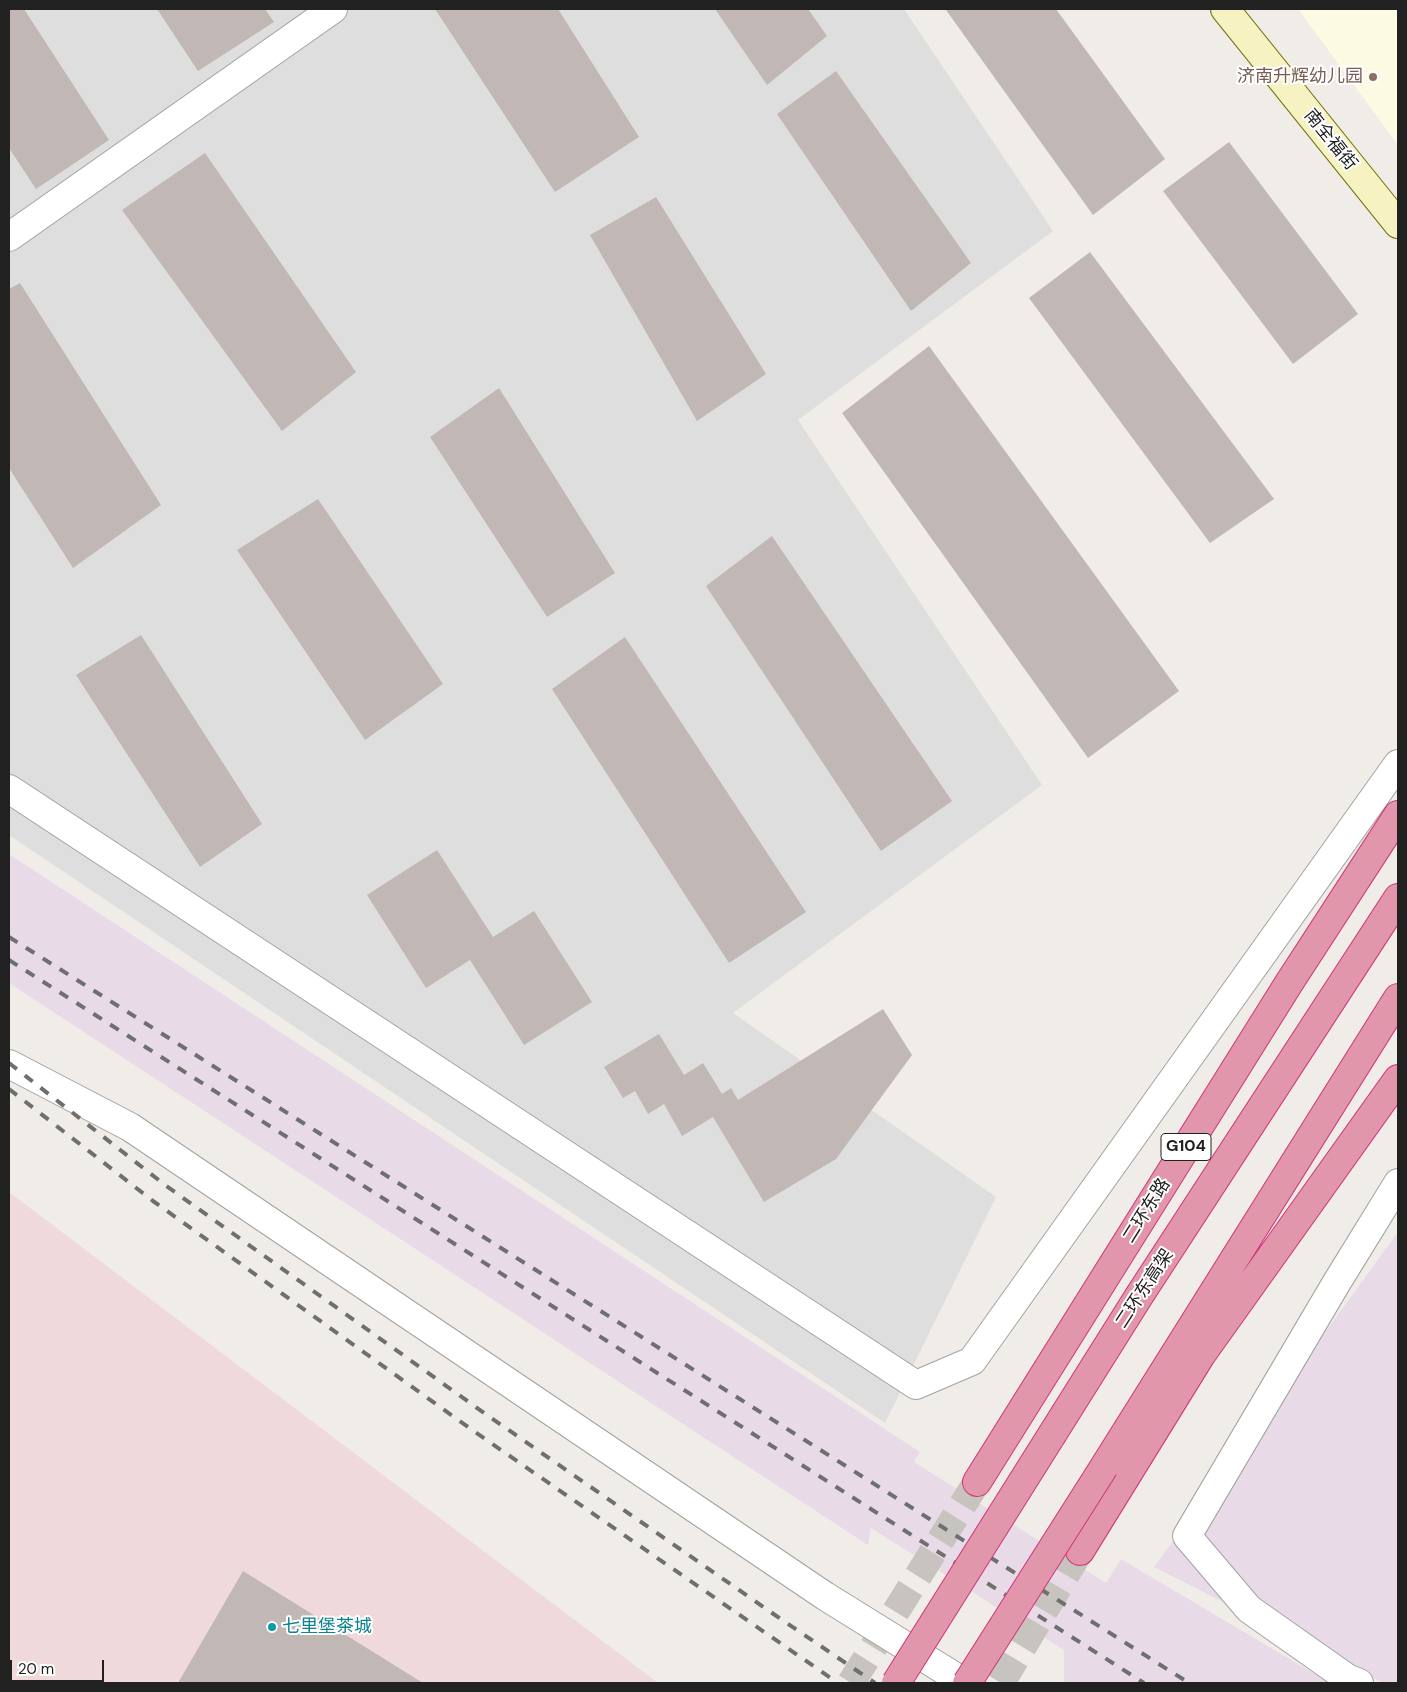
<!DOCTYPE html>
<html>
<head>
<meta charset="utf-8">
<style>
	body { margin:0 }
	#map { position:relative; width:1407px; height:1692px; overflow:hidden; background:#f0ede8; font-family:"DM Sans",sans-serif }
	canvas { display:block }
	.frame { position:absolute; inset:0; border:10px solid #212121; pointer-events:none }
	.scale { position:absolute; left:10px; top:1660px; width:94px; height:22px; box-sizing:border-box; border:2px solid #212121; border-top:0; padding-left:6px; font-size:15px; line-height:18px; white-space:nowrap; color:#212121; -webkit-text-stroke:4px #fff; paint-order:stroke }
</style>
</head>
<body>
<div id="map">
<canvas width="1407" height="1692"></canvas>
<div class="frame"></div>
<div class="scale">20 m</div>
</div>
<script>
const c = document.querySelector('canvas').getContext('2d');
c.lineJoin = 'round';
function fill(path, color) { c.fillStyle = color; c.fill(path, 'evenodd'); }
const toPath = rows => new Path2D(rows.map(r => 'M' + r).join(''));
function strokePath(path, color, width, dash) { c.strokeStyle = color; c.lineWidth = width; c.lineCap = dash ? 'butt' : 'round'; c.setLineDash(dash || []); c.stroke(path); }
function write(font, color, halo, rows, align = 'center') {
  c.font = font + ' "DM Sans","Noto Sans SC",sans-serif'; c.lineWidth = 4; c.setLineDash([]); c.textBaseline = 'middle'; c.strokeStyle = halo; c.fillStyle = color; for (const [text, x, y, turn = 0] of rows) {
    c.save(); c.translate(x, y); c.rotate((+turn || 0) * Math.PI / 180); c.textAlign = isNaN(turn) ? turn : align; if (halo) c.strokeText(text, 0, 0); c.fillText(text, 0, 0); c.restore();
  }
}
const residential = toPath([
	[9,9,904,9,1053,231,798,420,1042,785,733,1013,996,1197,885,1423,9,835]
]);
const commercial = toPath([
	[9,1192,658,1683,9,1683]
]);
const industrial = toPath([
	[9,854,920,1452,914,1462,1106,1583,1121,1559,1330,1683,1064,1683,1064,1650,871,1528,868,1545,9,983],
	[1398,1232,1398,1683,1383,1683,1154,1567]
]);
const education = toPath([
	[1298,9,1398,9,1398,145]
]);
const building = toPath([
	[9,9,24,9,109,140,36,189,9,148],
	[157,9,265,9,274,22,198,71],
	[435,9,558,9,639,137,555,192],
	[715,9,808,9,827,36,767,85],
	[947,9,1056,9,1165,159,1093,215,946,10],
	[836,71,971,263,911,311,777,114],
	[1229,142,1358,314,1293,364,1163,191],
	[205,153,356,372,282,431,122,210],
	[656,197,766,374,697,421,590,235],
	[1090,252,1274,499,1210,543,1029,298],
	[20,283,161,505,73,568,9,468,9,289],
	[929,346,1179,691,1088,758,842,413],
	[499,388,615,573,547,617,430,437],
	[318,499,443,684,365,740,237,550],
	[772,536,952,801,881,851,706,586],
	[141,635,262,824,200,867,76,675],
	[625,637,806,912,729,963,552,689],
	[437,850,493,937,534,911,592,1002,524,1045,470,960,426,988,367,895],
	[883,1009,912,1055,836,1159,764,1202,713,1117,682,1136,664,1104,648,1114,635,1091,623,1098,604,1067,659,1034,684,1075,703,1063,722,1094,731,1088,738,1100],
	[243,1571,423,1683,178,1683]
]);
const highwayTunnel = toPath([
	[851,1683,977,1482],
	[1001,1683,1080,1551]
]);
const street = toPath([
	[9,237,333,9],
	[9,789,916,1385,972,1361,1398,764],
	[9,1064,130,1127,825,1596,965,1683],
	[1359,1683,1347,1678,1249,1609,1187,1536,1337,1282,1398,1183]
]);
const secondary = toPath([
	[1225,9,1398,224]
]);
const highway = toPath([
	[1053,1433,1139,1296,1398,898],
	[1104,1467,1398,998],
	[977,1482,1289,983,1398,815],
	[1080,1551,1201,1355,1398,1079]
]);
const rail = toPath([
	[9,937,1189,1683],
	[9,960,1144,1683],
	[9,1063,165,1185,487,1415,775,1615,875,1683],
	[9,1089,153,1201,475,1432,838,1683]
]);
const highwayBridge = toPath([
	[896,1683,1053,1433],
	[967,1683,1104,1467]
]);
const markers = [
	[1373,77,5,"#8d6e63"],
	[272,1627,5,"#0f9aa8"]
];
const shields = [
	[1186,1147,50]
];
const shieldNames = [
	["G104",1186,1147]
];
const educationNames = [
	["济南升辉幼儿园",1363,77]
];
const streetNames = [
	["南全福街",1330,140,51],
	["二环东路",1147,1211,-58],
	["二环东高架",1145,1289,-57]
];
const cultureNames = [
	["七里堡茶城",282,1627]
];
fill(residential, '#dfdede');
fill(commercial, '#efd9da');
fill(industrial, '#e9dae8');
fill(education, '#fdfae4');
fill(building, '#c1b8b5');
strokePath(highwayTunnel, '#c7c4c0', 28, [28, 14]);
strokePath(street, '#a2a2a2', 30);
strokePath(secondary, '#72720d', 30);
strokePath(highway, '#cf347a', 30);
strokePath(street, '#fff', 28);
strokePath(secondary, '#f6f2c1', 28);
strokePath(highway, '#e196ac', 28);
strokePath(rail, '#6f6f6f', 4, [10, 10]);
strokePath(highwayBridge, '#cf347a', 30, []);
strokePath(highwayBridge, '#e196ac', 28);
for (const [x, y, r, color] of markers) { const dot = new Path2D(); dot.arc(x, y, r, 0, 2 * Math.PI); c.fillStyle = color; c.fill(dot); strokePath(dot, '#fff', 2); }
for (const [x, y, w] of shields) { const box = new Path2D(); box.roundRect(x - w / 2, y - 13.5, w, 27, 4); c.fillStyle = '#fff'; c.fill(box); strokePath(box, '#212121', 1); }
write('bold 16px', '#212121', null, shieldNames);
write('18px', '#785e54', '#fff', educationNames, 'right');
write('18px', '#212121', '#fff', streetNames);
write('18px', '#0d838f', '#fff', cultureNames, 'left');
</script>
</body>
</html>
